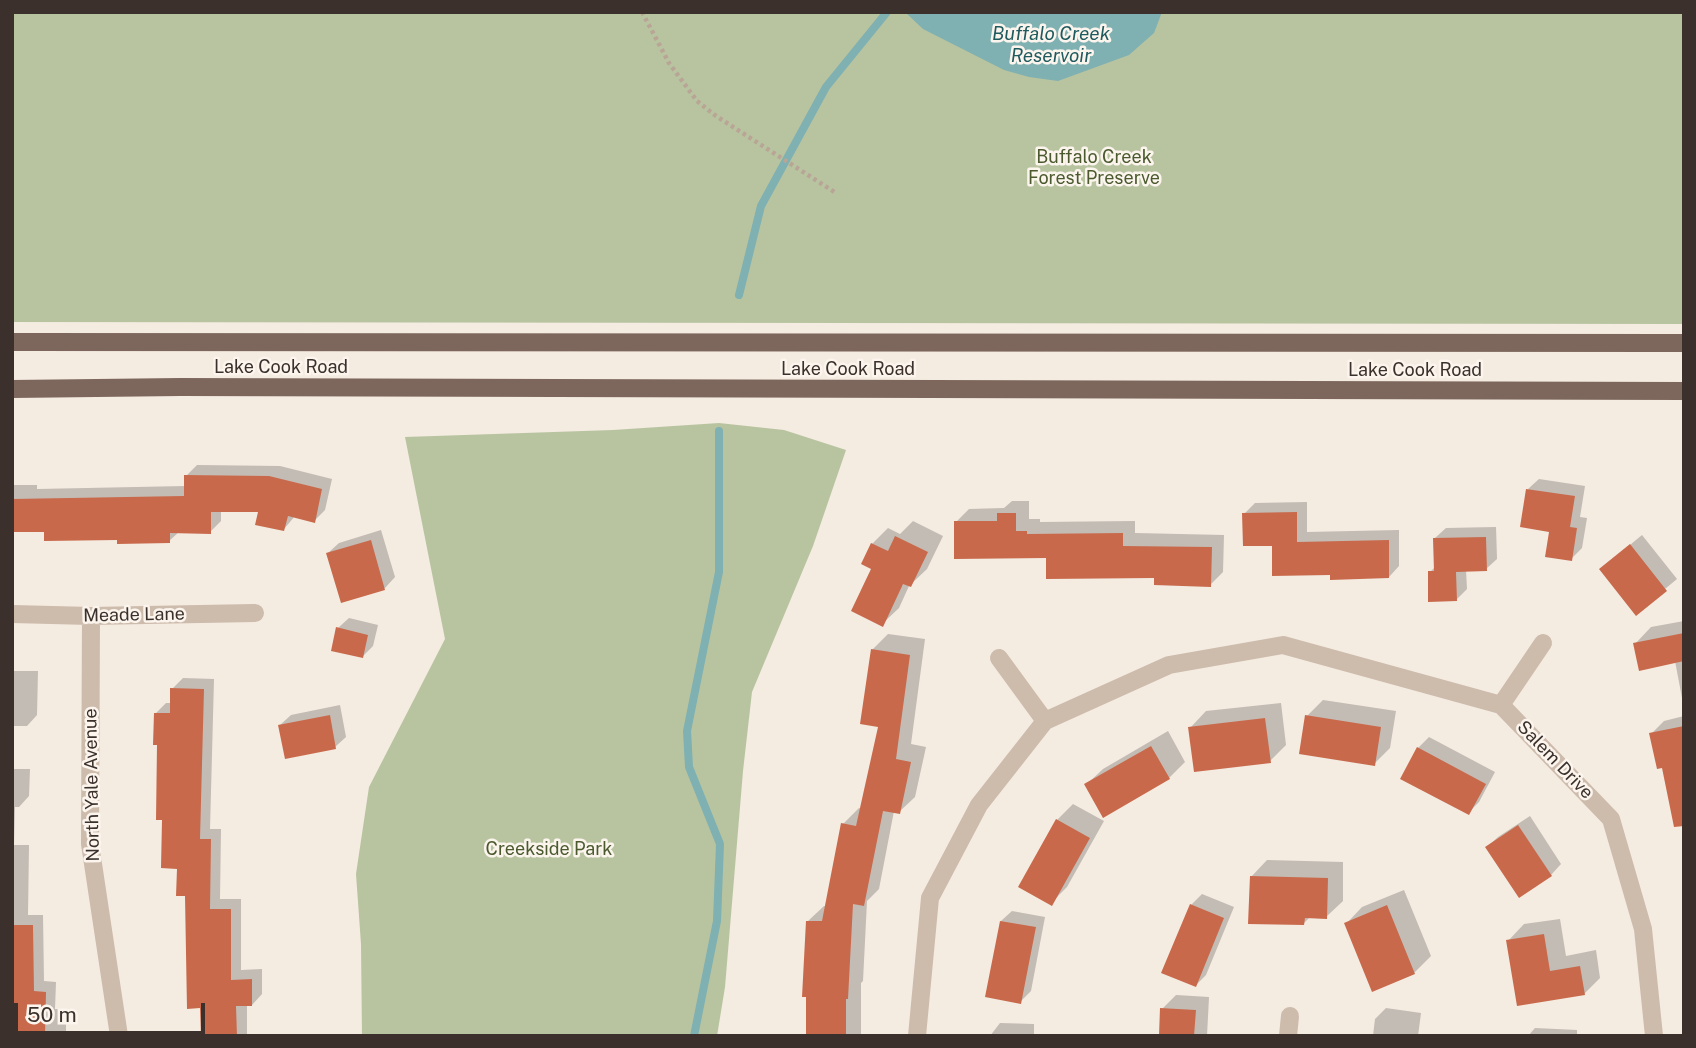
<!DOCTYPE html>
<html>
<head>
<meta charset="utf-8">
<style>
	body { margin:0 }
	#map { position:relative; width:1696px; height:1048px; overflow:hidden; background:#f4ebe1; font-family:"Public Sans",sans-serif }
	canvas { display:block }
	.frame { position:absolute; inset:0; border:14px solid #3b302b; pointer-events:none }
	.scale { position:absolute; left:14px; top:1003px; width:191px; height:32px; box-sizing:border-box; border:4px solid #3b302b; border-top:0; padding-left:9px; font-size:21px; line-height:24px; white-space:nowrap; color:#3b302b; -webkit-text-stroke:5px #fbf5ee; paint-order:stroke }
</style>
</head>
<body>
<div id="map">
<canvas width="1696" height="1048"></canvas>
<div class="frame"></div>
<div class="scale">50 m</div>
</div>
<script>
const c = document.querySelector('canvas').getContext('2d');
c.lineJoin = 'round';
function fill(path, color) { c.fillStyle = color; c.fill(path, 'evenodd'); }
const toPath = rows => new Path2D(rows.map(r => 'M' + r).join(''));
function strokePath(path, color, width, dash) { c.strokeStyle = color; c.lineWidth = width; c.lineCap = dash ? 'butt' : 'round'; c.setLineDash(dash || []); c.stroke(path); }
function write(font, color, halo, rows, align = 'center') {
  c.font = font + ' "Public Sans",sans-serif'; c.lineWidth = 5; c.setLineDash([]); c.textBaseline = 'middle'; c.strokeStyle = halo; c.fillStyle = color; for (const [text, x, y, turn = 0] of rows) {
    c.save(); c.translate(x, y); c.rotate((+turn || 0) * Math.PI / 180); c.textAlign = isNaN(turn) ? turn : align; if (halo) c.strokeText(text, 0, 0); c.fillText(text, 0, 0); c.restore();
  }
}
const green = toPath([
	[12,12,1684,12,1684,324,12,322],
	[719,423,784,430,846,450,813,546,752,692,743,771,725,987,717,1036,362,1036,361,944,356,874,369,787,445,639,405,437,613,430]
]);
const water = toPath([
	[905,12,1162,12,1154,33,1129,55,1058,81,1029,77,1004,70,923,29]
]);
const shadow = toPath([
	[197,465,280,466,332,479,325,510,314,521,295,516,284,529,261,511,221,510,221,521,210,532,179,532,169,541,46,530,12,530,12,485,37,485,37,489,186,486,186,476],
	[1539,479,1585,486,1580,517,1587,518,1582,548,1571,559,1551,530,1528,489],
	[1012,501,1029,501,1029,519,1040,519,1040,522,1135,521,1135,533,1224,535,1223,572,1210,585,1156,576,1047,556,956,522,969,509,1004,508],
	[1307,502,1307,532,1399,530,1399,566,1389,577,1331,573,1244,514,1255,503],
	[913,521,943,536,927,569,909,586,899,608,882,624,872,544,888,528,900,534],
	[1496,527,1497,559,1486,569,1466,570,1467,589,1456,600,1430,572,1436,566,1435,538,1446,528],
	[381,530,395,577,385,588,342,601,328,553,339,543],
	[1642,535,1677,579,1636,613,1601,569],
	[349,618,378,625,373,646,362,657,338,628],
	[1684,621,1684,698,1682,698,1675,661,1635,644,1651,627],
	[888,634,925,639,911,744,926,747,915,797,899,812,894,811,879,889,867,901,863,981,861,983,861,1036,808,1036,808,921,824,906,827,906,843,824,859,808,862,809,880,725,872,650],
	[12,671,38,671,37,715,27,726,12,726],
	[183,678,214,679,210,829,221,829,220,899,241,899,241,970,262,969,262,994,252,1005,247,1005,247,1036,203,1036,202,1006,186,894,163,818,155,714,166,703,172,703,172,689],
	[1323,700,1396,711,1390,748,1374,764,1307,716],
	[1281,703,1286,745,1270,761,1190,728,1206,711],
	[340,705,346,737,335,747,280,725,291,715],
	[1684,716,1684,804,1663,766,1651,734,1664,721],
	[1168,731,1185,762,1169,778,1086,785,1103,769],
	[1429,737,1495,772,1479,802,1468,813,1418,748],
	[12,769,30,769,29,796,19,807,15,807,14,845,29,845,28,915,43,915,44,981,56,982,55,1009,66,1009,66,1036,12,1036],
	[1073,804,1104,821,1067,887,1051,903,1057,820],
	[1530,816,1561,864,1551,875,1487,847,1498,837],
	[1267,860,1343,862,1343,901,1326,917,1310,917,1304,923,1251,877],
	[1404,890,1431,956,1414,973,1346,924,1362,907],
	[1202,894,1234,907,1206,975,1196,985,1164,972,1191,905],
	[1012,911,1045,917,1031,991,1020,1002,1001,921],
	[1560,919,1566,956,1596,950,1600,978,1584,994,1518,1004,1508,941,1524,924],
	[1176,995,1209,997,1207,1036,1160,1036,1162,1009],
	[1386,1008,1421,1013,1418,1036,1373,1036,1375,1019],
	[1000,1023,1034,1024,1034,1036,990,1036],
	[1535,1028,1577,1030,1577,1036,1528,1036]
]);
const stream = toPath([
	[739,295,761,206,826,87,887,12],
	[694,1036,717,921,720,844,689,767,687,731,719,572,719,431]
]);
const building = toPath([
	[184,475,269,476,322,489,315,523,288,516,284,531,255,525,258,512,211,512,211,534,170,533,170,543,117,544,117,540,44,541,44,532,12,532,12,499,184,496],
	[1526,489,1575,496,1570,527,1577,528,1572,561,1545,557,1549,532,1520,527],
	[1297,512,1297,542,1389,540,1389,578,1330,580,1330,575,1272,576,1272,546,1243,546,1242,513],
	[997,513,1016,513,1016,531,1027,531,1027,534,1123,533,1123,546,1212,547,1211,587,1154,585,1154,578,1046,579,1046,558,954,559,954,521,997,521],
	[895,536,928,552,911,587,903,584,883,627,851,611,871,569,861,564,871,543,888,551],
	[1486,537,1487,571,1456,572,1457,601,1428,602,1428,571,1434,571,1433,538],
	[371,540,385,590,341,603,326,553],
	[1630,544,1667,591,1636,616,1599,569],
	[336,627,368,635,363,658,331,651],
	[1684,633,1684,661,1639,671,1633,643],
	[871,649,910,655,896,759,911,762,900,814,883,811,864,906,853,904,848,999,846,999,846,1036,806,1036,806,997,802,997,806,921,822,921,841,823,856,826,878,727,860,724],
	[170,688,204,689,200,839,211,839,210,909,231,909,231,980,252,979,252,1006,236,1006,237,1036,201,1036,200,1008,187,1009,185,896,176,896,177,869,161,868,162,820,156,820,157,745,153,745,154,713,170,713],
	[330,715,336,749,285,759,278,725],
	[1305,715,1381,727,1375,766,1299,754],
	[1265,718,1271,763,1194,772,1188,727],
	[1684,726,1684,826,1674,827,1662,768,1657,769,1649,733],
	[1151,746,1170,779,1103,818,1084,784],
	[1417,747,1486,784,1469,815,1400,779],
	[1056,819,1090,838,1052,906,1018,887],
	[1518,825,1552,876,1519,898,1485,847],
	[1250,876,1328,878,1327,919,1305,918,1304,925,1248,924],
	[1190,904,1224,918,1196,987,1161,973],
	[1387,905,1415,974,1372,992,1344,923],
	[1000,921,1036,927,1021,1004,985,997],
	[12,925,33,925,34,991,46,992,45,1036,12,1036],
	[1544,934,1550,971,1580,966,1585,995,1517,1006,1506,940],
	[1160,1008,1196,1010,1194,1036,1159,1036]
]);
const path = toPath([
	[642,12,669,63,697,101,716,116,836,193]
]);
const minor = toPath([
	[12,614,91,616,255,613],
	[91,616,90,844,119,1036],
	[999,658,1045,721],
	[1501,705,1543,643],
	[917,1036,930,898,979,805,1045,721,1169,665,1283,645,1501,705,1611,819,1643,929,1654,1036],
	[1288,1036,1290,1016]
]);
const major = toPath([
	[12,342,1684,343],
	[12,389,180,387,1684,391]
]);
const parkNames = [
	["Buffalo Creek",1094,157],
	["Forest Preserve",1094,178],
	["Creekside Park",549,849]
];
const streetNames = [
	["Lake Cook Road",281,367],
	["Lake Cook Road",848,369],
	["Lake Cook Road",1415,370],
	["Meade Lane",134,615,-1],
	["Salem Drive",1555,760,46],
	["North Yale Avenue",92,785,-91]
];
const waterNames = [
	["Buffalo Creek",1051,34],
	["Reservoir",1051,56]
];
fill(green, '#b8c4a0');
fill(water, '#7fb0b2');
fill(shadow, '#0003');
strokePath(stream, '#7fb0b2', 8);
fill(building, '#c8694b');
strokePath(path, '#b9a596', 4.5, [3.5, 3.5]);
strokePath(minor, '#cdbbac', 18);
strokePath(major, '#7d675c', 18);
write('18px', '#4a5a2e', '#fbf5ee', parkNames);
write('18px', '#3b302b', '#fbf5ee', streetNames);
write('italic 19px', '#1f5a5e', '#fbf5ee', waterNames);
</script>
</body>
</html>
